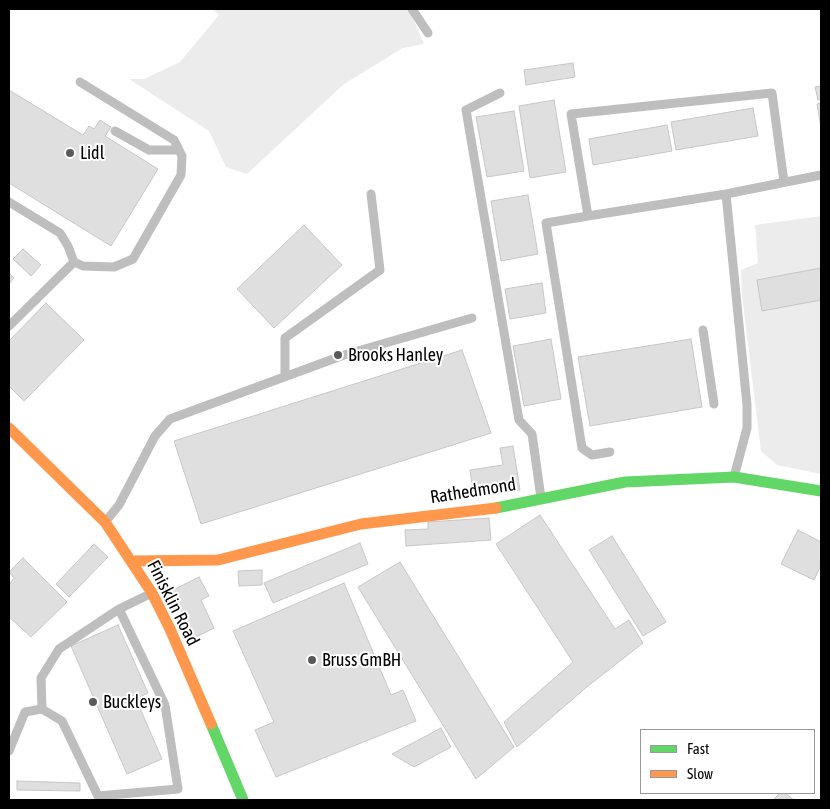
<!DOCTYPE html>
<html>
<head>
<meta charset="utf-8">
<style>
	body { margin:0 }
	#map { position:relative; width:830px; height:809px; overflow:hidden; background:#fff; font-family:"Asap Condensed",sans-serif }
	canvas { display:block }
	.frame { position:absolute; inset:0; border:10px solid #000; pointer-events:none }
	.legend { position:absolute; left:640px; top:729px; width:175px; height:65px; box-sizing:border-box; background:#fff; border:1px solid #999; margin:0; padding:6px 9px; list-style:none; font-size:15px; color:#000 }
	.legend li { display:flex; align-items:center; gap:10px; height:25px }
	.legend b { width:25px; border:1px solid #999 }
</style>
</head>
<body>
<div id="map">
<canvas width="830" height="809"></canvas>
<div class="frame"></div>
<ul class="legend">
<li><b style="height:6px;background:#63d668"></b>Fast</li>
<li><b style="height:6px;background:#ff974d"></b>Slow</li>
</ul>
</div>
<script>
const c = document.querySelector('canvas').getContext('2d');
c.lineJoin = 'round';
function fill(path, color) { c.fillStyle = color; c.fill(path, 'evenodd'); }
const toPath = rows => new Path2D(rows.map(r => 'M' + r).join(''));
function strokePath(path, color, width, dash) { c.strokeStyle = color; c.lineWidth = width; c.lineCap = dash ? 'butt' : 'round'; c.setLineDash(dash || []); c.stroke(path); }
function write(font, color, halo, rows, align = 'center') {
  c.font = font + ' "Asap Condensed",sans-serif'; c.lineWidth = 4; c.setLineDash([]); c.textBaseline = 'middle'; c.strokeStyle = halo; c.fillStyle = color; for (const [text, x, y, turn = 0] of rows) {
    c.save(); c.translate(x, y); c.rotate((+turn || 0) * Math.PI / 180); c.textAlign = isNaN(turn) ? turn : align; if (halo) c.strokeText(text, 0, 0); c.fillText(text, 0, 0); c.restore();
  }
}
const green = toPath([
	[212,9,409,9,424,44,403,48,344,84,247,174,226,167,209,131,129,79,144,79,180,62,219,15],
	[821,216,821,474,777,465,761,451,742,296,741,270,758,263,755,225]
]);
const building = toPath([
	[573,63,575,77,526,85,524,70,573,63],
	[821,86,821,99,818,100,815,87,821,86],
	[9,90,83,135,89,126,94,129,100,120,111,127,105,136,158,169,111,246,9,183,9,90],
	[554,100,566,172,530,178,519,106,554,100],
	[821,103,821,127,817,104,821,103],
	[753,108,758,136,676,150,671,122,753,108],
	[514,111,524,171,487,177,476,117,514,111],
	[667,125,672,151,593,165,589,139,667,125],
	[528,195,538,254,501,261,491,201,528,195],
	[304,225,342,265,274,328,237,289,304,225],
	[23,249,41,265,31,276,13,259,23,249],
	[821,268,821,300,762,311,757,280,821,268],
	[9,273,14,278,9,284,9,273],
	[542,283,546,313,510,319,505,289,542,283],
	[46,303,84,340,24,401,9,386,9,341,46,303],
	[551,339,561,399,524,406,513,346,551,339],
	[691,339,702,407,590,426,578,357,691,339],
	[462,350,491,433,201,524,174,441,462,350],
	[513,446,520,490,474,497,470,470,503,465,500,448,513,446],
	[540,515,615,629,629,620,643,643,588,686,517,747,504,722,573,662,496,544,540,515],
	[489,518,491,540,406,546,405,530,428,529,428,522,489,518],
	[798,530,821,542,821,565,814,580,781,564,798,530],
	[612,536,666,622,643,636,589,550,612,536],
	[360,543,368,564,273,603,264,583,360,543],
	[94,544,108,557,69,597,56,584,94,544],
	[23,558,67,602,31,637,9,617,9,585,14,578,9,572,23,558],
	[400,562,514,747,476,779,358,587,400,562],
	[262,570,262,585,239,586,238,571,262,570],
	[199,577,209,596,201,600,214,628,194,638,171,591,199,577],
	[344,583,391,695,403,690,416,721,276,777,255,730,274,722,233,631,344,583],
	[118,625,148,693,136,699,162,759,127,774,71,646,118,625],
	[441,728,451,747,414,767,392,754,441,728],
	[17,781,80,783,80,791,17,790,17,781],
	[780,793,785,793,794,800,773,800,780,793]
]);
const lane = toPath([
	[412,9,428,33],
	[500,93,466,110,519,420,532,434,541,498],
	[115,131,149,150,179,150],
	[784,182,772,93,571,114,588,216,726,194,821,175],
	[726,194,747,405,747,428,734,477],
	[9,202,60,233,68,246,74,262,83,266,114,267,133,259,181,175,182,156,174,140,80,82],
	[588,216,546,223,582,448,592,455,610,452],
	[9,326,74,262],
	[703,330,714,404],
	[285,376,285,338,380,270,371,194],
	[106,521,119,505,155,436,170,419,344,355,472,318],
	[42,709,62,721,98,796,178,789,165,705,119,609],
	[9,751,25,712,42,709,41,678,59,649,119,609,152,593]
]);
const fast = toPath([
	[496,508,625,482,734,477,821,491],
	[211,724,243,800]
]);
const slow = toPath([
	[9,428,105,522,152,593,170,629,211,724],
	[132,561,218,560,361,524,496,508]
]);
const markers = [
	[70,153,5,"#595959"],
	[338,355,5,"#595959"],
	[312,660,5,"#595959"],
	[93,702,5,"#595959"]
];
const poiNames = [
	["Lidl",80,153],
	["Brooks Hanley",348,355],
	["Bruss GmBH",322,660],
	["Buckleys",103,702]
];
const streetNames = [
	["Rathedmond",473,491,-9],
	["Finisklin Road",173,603,63]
];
fill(green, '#ececec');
fill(building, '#dfdfdf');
strokePath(building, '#c7c7c7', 1);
strokePath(lane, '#bebebe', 9);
strokePath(fast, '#63d668', 11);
strokePath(slow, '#ff974d', 11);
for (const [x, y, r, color] of markers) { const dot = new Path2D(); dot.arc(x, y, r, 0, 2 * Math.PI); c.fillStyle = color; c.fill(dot); strokePath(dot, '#fff', 2); }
write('18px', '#000', '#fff', poiNames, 'left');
write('18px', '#000', '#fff', streetNames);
</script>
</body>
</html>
